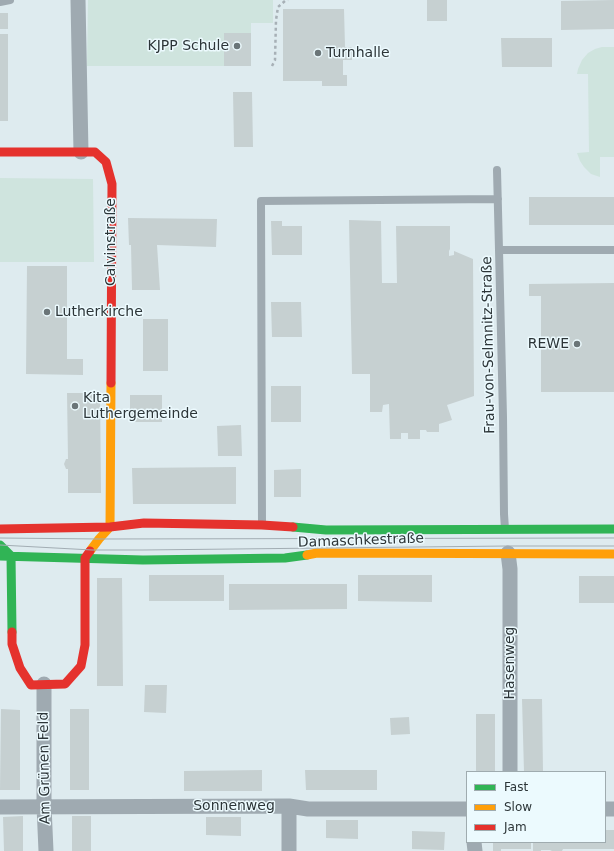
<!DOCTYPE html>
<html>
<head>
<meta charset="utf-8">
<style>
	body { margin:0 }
	#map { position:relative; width:614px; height:851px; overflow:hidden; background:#deebef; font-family:"DejaVu Sans",sans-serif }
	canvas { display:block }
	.legend { position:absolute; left:466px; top:771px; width:140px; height:72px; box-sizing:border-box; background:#ecfafe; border:1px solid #9fabaf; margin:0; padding:5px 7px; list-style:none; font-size:12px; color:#2c3538 }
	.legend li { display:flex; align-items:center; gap:8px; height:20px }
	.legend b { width:20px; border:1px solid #9fabaf }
</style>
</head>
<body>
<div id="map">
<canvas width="614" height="851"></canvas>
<ul class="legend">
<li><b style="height:5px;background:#30b455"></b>Fast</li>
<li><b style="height:5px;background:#ff9f0a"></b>Slow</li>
<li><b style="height:5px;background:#e5322d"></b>Jam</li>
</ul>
</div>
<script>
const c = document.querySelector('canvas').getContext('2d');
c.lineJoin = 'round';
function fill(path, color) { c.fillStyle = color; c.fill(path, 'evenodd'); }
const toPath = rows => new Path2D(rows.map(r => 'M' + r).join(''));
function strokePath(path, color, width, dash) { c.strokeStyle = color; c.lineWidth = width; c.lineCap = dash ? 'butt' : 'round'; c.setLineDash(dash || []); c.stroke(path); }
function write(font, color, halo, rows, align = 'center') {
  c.font = font + ' "DejaVu Sans",sans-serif'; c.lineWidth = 3; c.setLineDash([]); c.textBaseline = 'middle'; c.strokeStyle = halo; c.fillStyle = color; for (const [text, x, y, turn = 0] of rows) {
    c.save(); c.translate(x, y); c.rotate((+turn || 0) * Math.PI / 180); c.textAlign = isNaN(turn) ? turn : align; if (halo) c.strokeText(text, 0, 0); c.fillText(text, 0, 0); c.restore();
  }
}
const green = toPath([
	[88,0,273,0,273,23,251,23,251,33,224,33,224,66,87,66],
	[602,47,614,47,614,157,600,157,600,177,591,174,584,167,580,161,577,153,589,152,588,74,577,74,578,69,582,60,588,53,595,49],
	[0,178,93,179,94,262,0,262]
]);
const building = toPath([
	[427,0,447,0,447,21,427,21],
	[614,0,614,29,561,30,561,1],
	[283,9,344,9,345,47,352,47,352,60,343,60,343,75,347,75,347,86,322,86,322,81,283,81],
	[0,13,8,13,8,29,0,29],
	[224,33,251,33,251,66,224,66],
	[0,34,8,34,8,121,0,121],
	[501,38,552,38,552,67,502,67],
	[233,92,252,92,253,147,234,147],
	[529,197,614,197,614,225,529,225],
	[128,218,217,219,216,247,157,245,160,290,132,290,131,245,129,245],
	[349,220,381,221,382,283,397,283,396,226,450,226,450,249,449,251,449,256,454,255,454,251,473,259,474,396,447,405,452,420,439,424,439,432,427,432,426,430,420,430,420,439,408,439,408,433,401,433,401,439,390,439,389,404,383,405,382,412,370,412,370,374,352,374],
	[271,221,282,221,282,226,302,226,302,255,272,255],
	[27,266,67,266,67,359,83,359,83,375,26,374],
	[614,283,614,392,541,392,541,296,529,296,529,284],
	[271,302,301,302,302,337,272,337],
	[143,319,168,319,168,371,143,371],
	[271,386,301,386,301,422,271,422],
	[67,393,100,393,101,493,68,493,68,469,66,469,64,464,66,459,68,459],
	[130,395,162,395,162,422,130,422],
	[241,425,242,456,218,456,217,426],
	[236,467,236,504,133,504,132,468],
	[301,469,301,497,274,497,274,470],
	[149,575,224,575,224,601,149,601],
	[358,575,432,575,432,602,358,601],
	[579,576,614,576,614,603,579,603],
	[97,578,122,578,123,686,97,686],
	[229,584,347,584,347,609,229,610],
	[145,685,167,685,166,713,144,712],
	[522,699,542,699,543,772,524,772],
	[1,709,20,710,20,790,0,790],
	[70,709,89,709,89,790,70,790],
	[476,714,495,714,495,772,476,772],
	[409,717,410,734,391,735,390,718],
	[262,770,262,791,184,791,184,771],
	[305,770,377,770,377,790,306,790],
	[23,816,23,851,4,851,3,817],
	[72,816,91,816,91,851,72,851],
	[206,817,241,817,241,836,206,835],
	[326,820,358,820,358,839,326,838],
	[605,830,614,830,614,849,563,849,562,851,552,851,550,850,541,850,541,851,533,851,533,842,605,842],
	[412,831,445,832,444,850,412,849],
	[493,842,531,842,531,849,501,849,501,851,493,851]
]);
const path = toPath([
	[272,66,275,60,276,20,278,7,285,1,288,0]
]);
const lane = toPath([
	[0,2,10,0],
	[497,170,499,250],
	[262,525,261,201,498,199],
	[505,529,504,514,503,417,499,250,614,250]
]);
const street = toPath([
	[78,0,81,152],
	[508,553,510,569,510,772],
	[44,684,44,806,46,851],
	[289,806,289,851],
	[0,807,289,806,308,809,467,809],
	[605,809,614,809],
	[474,842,475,851]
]);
const fast = toPath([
	[293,527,326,530,614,529],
	[0,545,11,556,12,632],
	[0,556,143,560,285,558,307,555]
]);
const slow = toPath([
	[90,551,99,539,110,527,111,383],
	[307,555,317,553,614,554]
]);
const jam = toPath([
	[0,152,95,152,106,162,112,184,111,383],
	[0,529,110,527,144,523,262,525,293,527],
	[12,632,12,644,20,668,31,685,65,684,81,666,85,645,85,558,90,551]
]);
const tram = toPath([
	[0,538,99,539,614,538],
	[0,545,92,550,143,550,507,546,614,546]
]);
const markers = [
	[237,46,4,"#6a7578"],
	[318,53,4,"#6a7578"],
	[47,312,4,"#6a7578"],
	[577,344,4,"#6a7578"],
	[75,406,4,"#6a7578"]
];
const poiNames = [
	["KJPP Schule",229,46,"right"],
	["Turnhalle",326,53],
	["Lutherkirche",55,312],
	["REWE",569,344,"right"],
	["Kita",83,398],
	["Luthergemeinde",83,414]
];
const streetNames = [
	["Calvinstraße",111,242,-90],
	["Frau-von-Selmnitz-Straße",489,345,-91],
	["Damaschkestraße",361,541,-2],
	["Hasenweg",510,663,-90],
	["Am Grünen Feld",45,768,-91],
	["Sonnenweg",234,806]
];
fill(green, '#cfe4de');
fill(building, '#c6d0d1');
strokePath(path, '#a7b0b6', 2.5, [3, 3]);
strokePath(lane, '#9faab1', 8);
strokePath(street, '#9faab1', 15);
strokePath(fast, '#30b455', 9);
strokePath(slow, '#ff9f0a', 9);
strokePath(jam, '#e5322d', 9);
strokePath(tram, '#a2adb3', 1);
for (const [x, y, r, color] of markers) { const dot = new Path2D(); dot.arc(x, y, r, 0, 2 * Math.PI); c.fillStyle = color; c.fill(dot); strokePath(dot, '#ecfafe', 1.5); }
write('14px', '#2c3538', '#ecfafe', poiNames, 'left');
write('14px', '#2c3538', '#ecfafe', streetNames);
</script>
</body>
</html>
